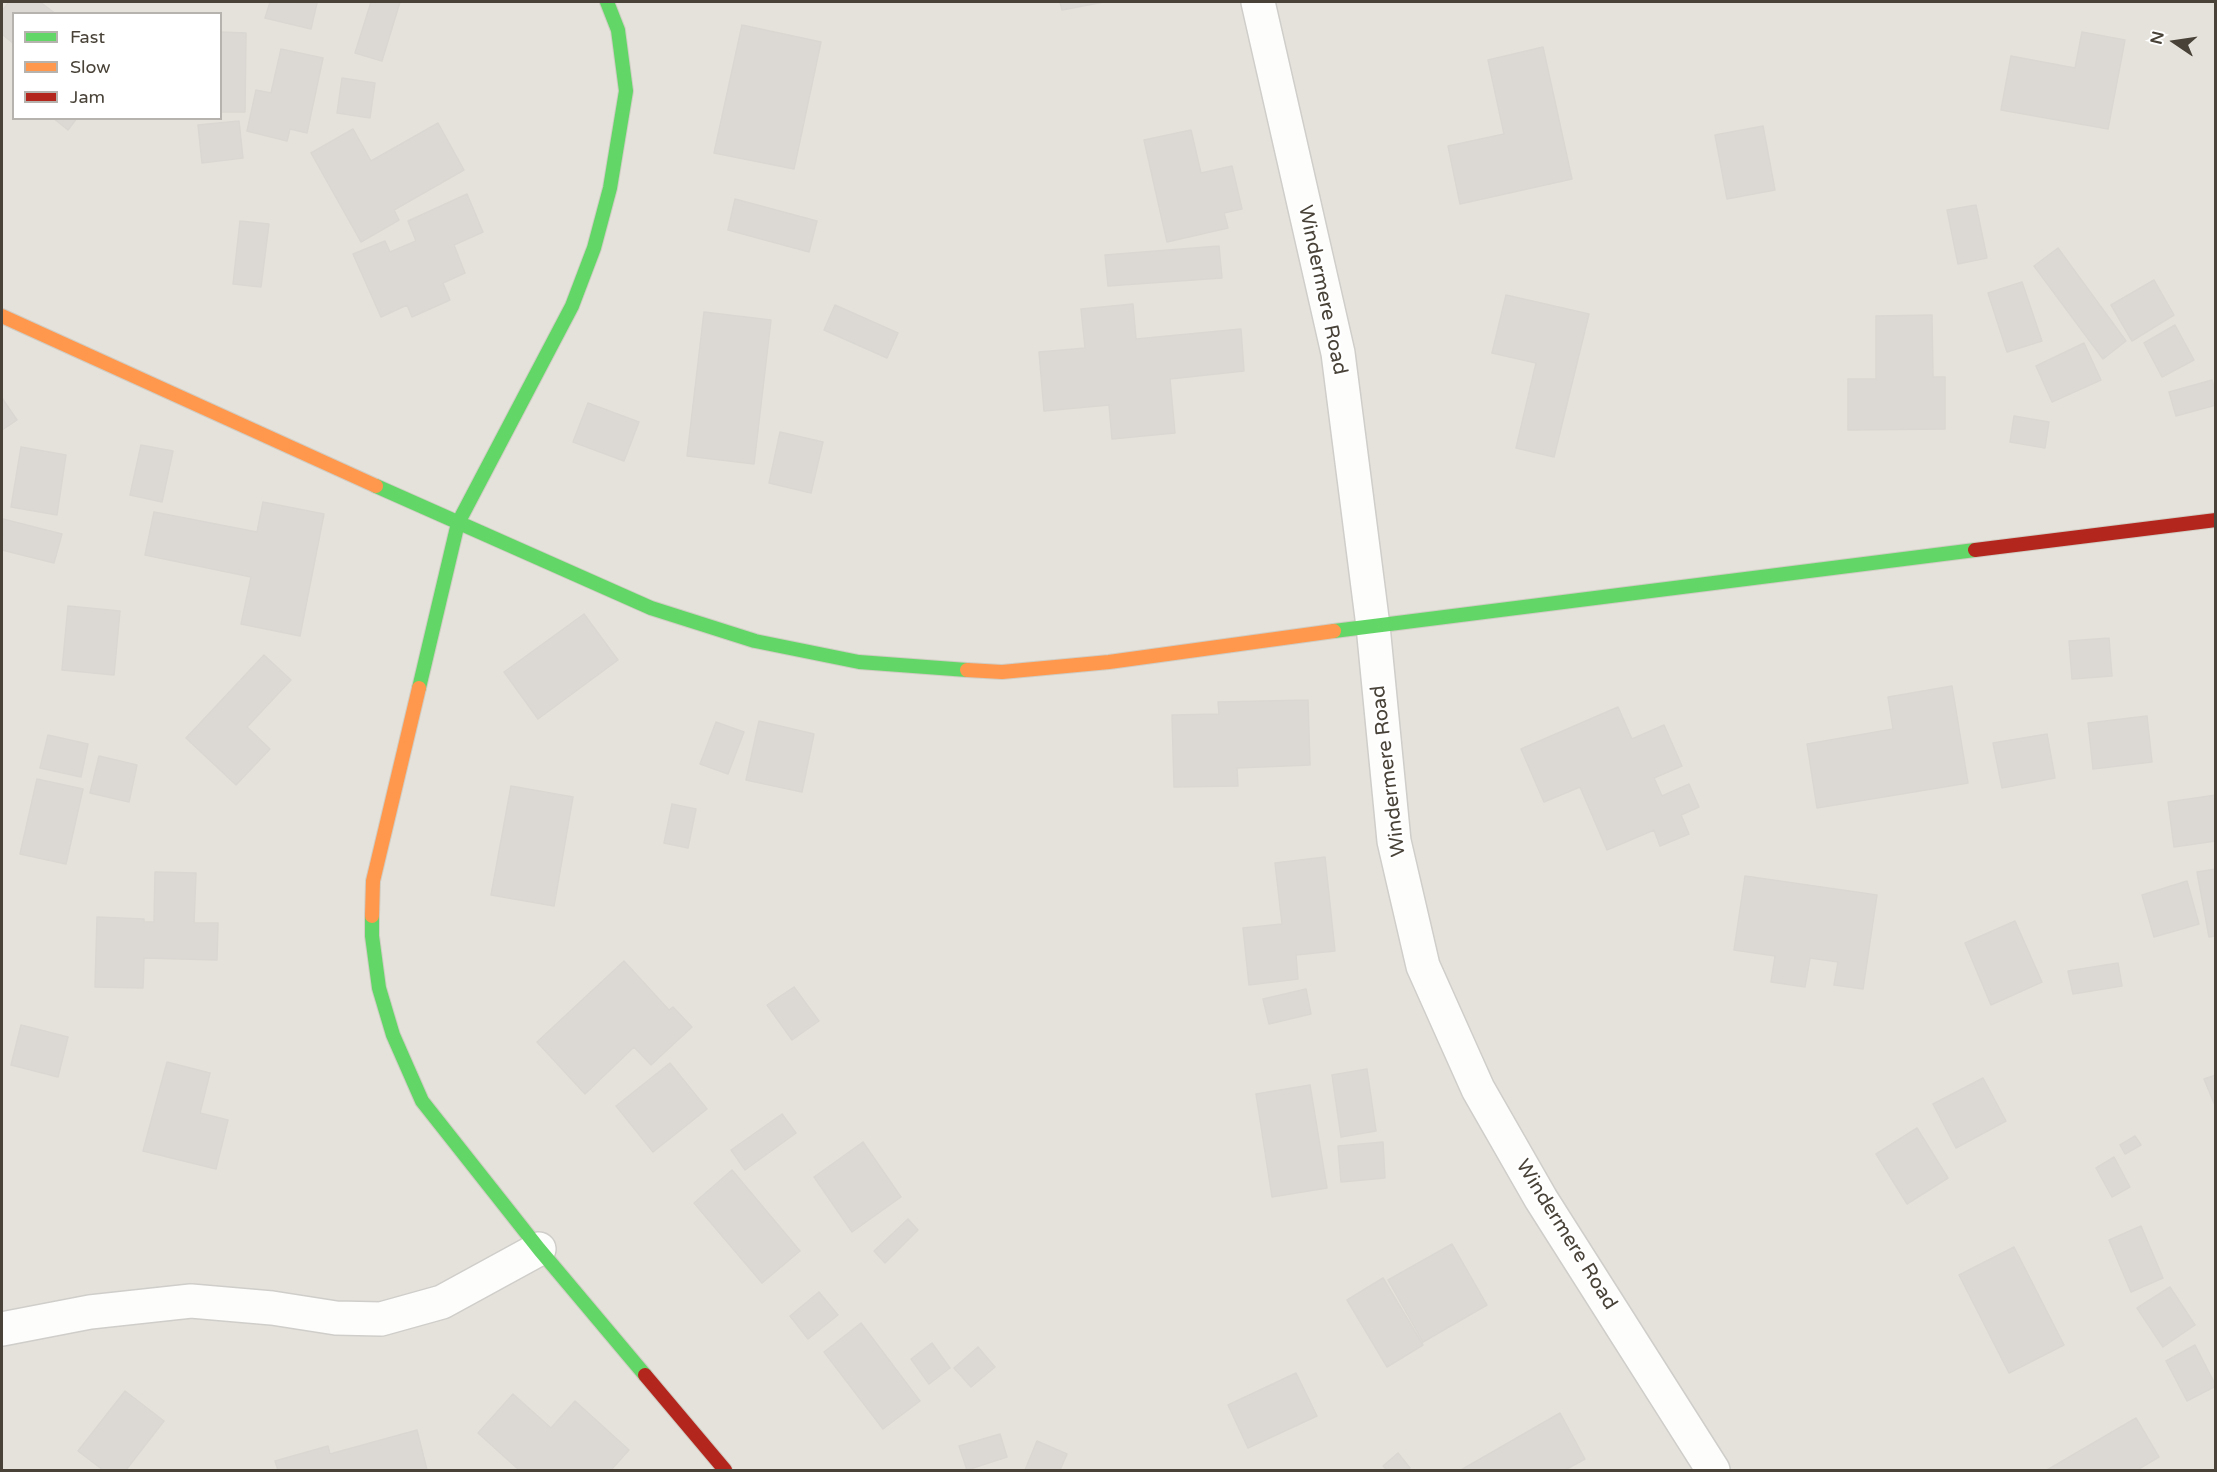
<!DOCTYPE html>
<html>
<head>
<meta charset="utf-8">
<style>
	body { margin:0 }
	#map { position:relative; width:2217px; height:1472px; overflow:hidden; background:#f2f0ec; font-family:"Varela Round",sans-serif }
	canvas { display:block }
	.frame { position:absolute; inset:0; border:3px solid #484238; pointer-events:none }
	.legend { position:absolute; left:12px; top:12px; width:210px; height:108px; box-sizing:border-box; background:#fff; border:2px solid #b6b3af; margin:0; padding:8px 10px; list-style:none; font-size:18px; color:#484238 }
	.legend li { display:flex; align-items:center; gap:12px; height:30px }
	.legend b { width:30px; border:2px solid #b6b3af }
	.north { position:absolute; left:2145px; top:12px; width:60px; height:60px; -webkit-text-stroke:4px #fff; paint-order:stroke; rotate:283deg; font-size:16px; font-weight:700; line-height:24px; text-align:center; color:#484238 }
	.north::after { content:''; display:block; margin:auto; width:21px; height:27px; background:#484238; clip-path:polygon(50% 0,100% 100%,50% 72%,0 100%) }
</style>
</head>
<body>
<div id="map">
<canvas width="2217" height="1472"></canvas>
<div class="frame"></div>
<ul class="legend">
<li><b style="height:8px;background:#63d668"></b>Fast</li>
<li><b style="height:8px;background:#ff974d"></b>Slow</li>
<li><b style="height:8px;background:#b3261e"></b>Jam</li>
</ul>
<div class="north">N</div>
</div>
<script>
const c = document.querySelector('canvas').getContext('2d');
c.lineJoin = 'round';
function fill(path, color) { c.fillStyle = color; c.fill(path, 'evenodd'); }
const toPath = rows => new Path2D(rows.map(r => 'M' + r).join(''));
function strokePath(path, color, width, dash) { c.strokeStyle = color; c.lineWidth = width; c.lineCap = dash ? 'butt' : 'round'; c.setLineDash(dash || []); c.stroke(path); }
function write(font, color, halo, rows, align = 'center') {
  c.font = font + ' "Varela Round",sans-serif'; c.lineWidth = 4.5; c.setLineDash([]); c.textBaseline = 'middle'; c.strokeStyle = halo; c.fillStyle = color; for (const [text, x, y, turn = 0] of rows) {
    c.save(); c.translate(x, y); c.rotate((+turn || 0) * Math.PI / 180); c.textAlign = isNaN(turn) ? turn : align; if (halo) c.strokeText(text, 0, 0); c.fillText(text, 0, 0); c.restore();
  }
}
const residential = toPath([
	[2,2,2215,2,2215,1470,2,1470],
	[14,14,220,14,220,118,14,118]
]);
const building = toPath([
	[9,2,40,2,56,14,14,14,14,44,2,34,2,11,9,2],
	[270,2,317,3,311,29,265,18,270,2],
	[371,2,400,2,382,61,355,53,371,2],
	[1060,2,1104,2,1062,10,1060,2],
	[742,25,821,42,794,169,714,153,742,25],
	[220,32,246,33,245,112,220,112,220,32],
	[2082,32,2125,40,2108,129,2001,110,2011,56,2075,68,2082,32],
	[1543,47,1572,179,1460,204,1448,146,1504,134,1488,60,1543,47],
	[281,49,323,58,307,133,290,129,287,141,247,131,256,90,271,93,281,49],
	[342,78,375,83,370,118,337,113,342,78],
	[53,118,77,118,68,130,53,118],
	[239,121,243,158,202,163,198,125,239,121],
	[438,123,464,170,394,210,399,220,361,242,311,153,353,129,371,161,438,123],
	[1763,126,1775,190,1727,199,1715,135,1763,126],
	[1191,130,1201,173,1232,166,1242,209,1224,213,1228,228,1167,242,1144,140,1191,130],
	[467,194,483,232,454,245,465,273,443,283,450,300,412,317,407,305,381,317,353,254,385,241,390,252,416,241,408,221,467,194],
	[735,199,817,221,809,252,728,230,735,199],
	[1976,205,1987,258,1958,264,1947,210,1976,205],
	[240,221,269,224,261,287,233,284,240,221],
	[1219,246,1222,278,1108,286,1105,255,1219,246],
	[2058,248,2126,341,2103,359,2034,266,2058,248],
	[2154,280,2174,315,2132,341,2111,305,2154,280],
	[2022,282,2042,341,2007,352,1988,293,2022,282],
	[1506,295,1589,314,1554,457,1516,448,1536,363,1492,353,1506,295],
	[1133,304,1136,339,1241,329,1244,371,1170,379,1175,433,1112,439,1109,405,1044,411,1039,352,1085,348,1081,309,1133,304],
	[835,305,898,333,887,358,824,330,835,305],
	[704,312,771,320,754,464,687,456,704,312],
	[1932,315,1933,377,1945,377,1945,429,1848,430,1848,379,1876,379,1876,316,1932,315],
	[2175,325,2194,360,2162,377,2144,343,2175,325],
	[2084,343,2101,380,2052,402,2036,366,2084,343],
	[2212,380,2216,395,2216,405,2176,416,2169,392,2212,380],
	[2,398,17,420,2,430,2,398],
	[588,403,639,422,624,461,573,442,588,403],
	[2014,416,2049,422,2045,448,2010,442,2014,416],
	[780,432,823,442,811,493,769,483,780,432],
	[141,445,173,451,162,502,130,495,141,445],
	[21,447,66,455,57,515,11,507,21,447],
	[263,502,324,514,300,636,241,624,251,577,145,555,154,512,257,532,263,502],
	[3,519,62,534,54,563,2,550,3,519],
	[68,606,120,611,114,675,62,670,68,606],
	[584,614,618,660,538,719,504,672,584,614],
	[2109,638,2112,676,2072,679,2069,641,2109,638],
	[264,655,291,680,247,727,270,749,236,785,186,738,264,655],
	[1952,686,1968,783,1817,808,1807,744,1893,729,1888,697,1952,686],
	[1308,700,1310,765,1237,768,1238,786,1174,787,1172,715,1219,714,1218,702,1308,700],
	[1618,707,1632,739,1664,725,1682,766,1654,778,1662,796,1689,784,1699,807,1681,815,1689,834,1660,846,1654,830,1607,850,1580,787,1544,802,1521,749,1618,707],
	[2147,716,2152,762,2093,769,2088,723,2147,716],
	[759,721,814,734,802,792,746,780,759,721],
	[716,722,744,732,728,774,700,764,716,722],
	[2047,734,2055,778,2002,788,1993,743,2047,734],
	[48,735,88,744,81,777,40,768,48,735],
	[99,756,137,765,129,802,90,793,99,756],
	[37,779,83,789,66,864,20,854,37,779],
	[511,786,573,797,554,906,491,895,511,786],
	[2216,795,2216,841,2174,847,2168,802,2216,795],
	[672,804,696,809,688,848,664,843,672,804],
	[1325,857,1335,951,1296,955,1298,979,1249,985,1243,928,1282,924,1275,863,1325,857],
	[2216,869,2216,936,2209,937,2197,872,2216,869],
	[155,872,196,873,194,923,218,923,217,960,144,958,143,988,95,987,97,917,144,919,144,922,154,922,155,872],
	[1745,876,1877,895,1863,989,1834,985,1838,962,1810,958,1805,987,1771,982,1775,956,1734,950,1745,876],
	[2187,881,2199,924,2154,937,2142,895,2187,881],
	[2015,921,2042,982,1991,1005,1965,943,2015,921],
	[624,961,669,1010,673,1007,692,1027,651,1065,634,1047,585,1094,537,1042,624,961],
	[2118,963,2122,986,2073,994,2068,971,2118,963],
	[794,987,819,1021,792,1040,767,1005,794,987],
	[1306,989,1311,1014,1269,1024,1263,999,1306,989],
	[21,1025,68,1037,58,1077,11,1065,21,1025],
	[167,1062,210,1073,200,1113,228,1120,216,1169,143,1151,167,1062],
	[670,1063,707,1109,653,1152,616,1106,670,1063],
	[1367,1069,1376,1131,1341,1137,1332,1075,1367,1069],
	[2216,1075,2216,1108,2204,1079,2216,1075],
	[1983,1078,2006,1121,1956,1148,1933,1104,1983,1078],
	[1310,1085,1327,1188,1272,1197,1256,1094,1310,1085],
	[782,1114,796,1133,745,1170,731,1150,782,1114],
	[1917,1128,1948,1178,1907,1204,1876,1154,1917,1128],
	[2135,1136,2141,1145,2125,1154,2120,1145,2135,1136],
	[863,1142,901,1197,852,1232,814,1177,863,1142],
	[1383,1142,1385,1178,1341,1182,1338,1146,1383,1142],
	[2114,1157,2130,1187,2112,1197,2096,1168,2114,1157],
	[732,1170,800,1251,762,1283,694,1203,732,1170],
	[908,1219,918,1230,885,1263,874,1251,908,1219],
	[2141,1226,2163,1278,2131,1292,2109,1240,2141,1226],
	[1452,1244,1487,1305,1423,1342,1388,1280,1452,1244],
	[2014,1247,2064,1345,2009,1373,1959,1275,2014,1247],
	[1383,1278,1423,1345,1387,1367,1347,1300,1383,1278],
	[2170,1287,2195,1325,2163,1347,2137,1308,2170,1287],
	[819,1292,838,1315,808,1339,790,1316,819,1292],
	[861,1323,920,1401,883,1429,824,1352,861,1323],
	[932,1343,950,1368,929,1384,911,1359,932,1343],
	[2195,1345,2216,1386,2187,1401,2166,1361,2195,1345],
	[978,1347,995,1367,971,1387,954,1368,978,1347],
	[1296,1373,1317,1416,1248,1448,1228,1405,1296,1373],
	[125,1391,164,1421,126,1470,103,1470,78,1451,125,1391],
	[513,1394,551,1428,575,1401,629,1450,611,1470,519,1470,478,1433,513,1394],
	[1560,1413,1585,1459,1565,1470,1461,1470,1560,1413],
	[2136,1418,2159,1457,2137,1470,2047,1470,2136,1418],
	[417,1430,427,1470,278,1470,275,1461,328,1446,330,1454,417,1430],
	[1000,1434,1007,1457,967,1470,959,1446,1000,1434],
	[1037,1441,1067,1454,1060,1470,1025,1470,1037,1441],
	[1398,1453,1410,1468,1406,1470,1387,1470,1383,1466,1398,1453]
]);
const street = toPath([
	[1258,2,1338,353,1373,626,1394,841,1423,966,1478,1089,1541,1199,1713,1470],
	[2,1329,90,1312,191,1301,272,1308,336,1318,381,1319,442,1302,539,1249]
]);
const fast = toPath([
	[376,486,651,608,755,641,859,662,967,670],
	[1334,631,1975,550],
	[419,688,458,523,572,306,594,248,610,188,626,91,618,30,607,2],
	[372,916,372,936,379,988,393,1035,422,1101,539,1249,645,1375]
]);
const slow = toPath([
	[2,316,376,486],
	[967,670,1002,672,1109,662,1334,631],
	[372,916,373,881,419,688]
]);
const jam = toPath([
	[1975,550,2216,520],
	[645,1375,725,1470]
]);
const streetNames = [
	["Windermere Road",1322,290,78],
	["Windermere Road",1389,771,-97],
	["Windermere Road",1566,1235,58]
];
fill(residential, '#e5e2db');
fill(building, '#dcd9d5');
strokePath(building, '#dad7d2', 1.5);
strokePath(street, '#d0ceca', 36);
strokePath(fast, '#d0cdc4', 16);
strokePath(slow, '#d0cdc4', 16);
strokePath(jam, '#d0cdc4', 16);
strokePath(street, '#fdfdfc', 33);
strokePath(fast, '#63d668', 14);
strokePath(slow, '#ff974d', 14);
strokePath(jam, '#b3261e', 14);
write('20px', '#484238', '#fff', streetNames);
</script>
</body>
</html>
